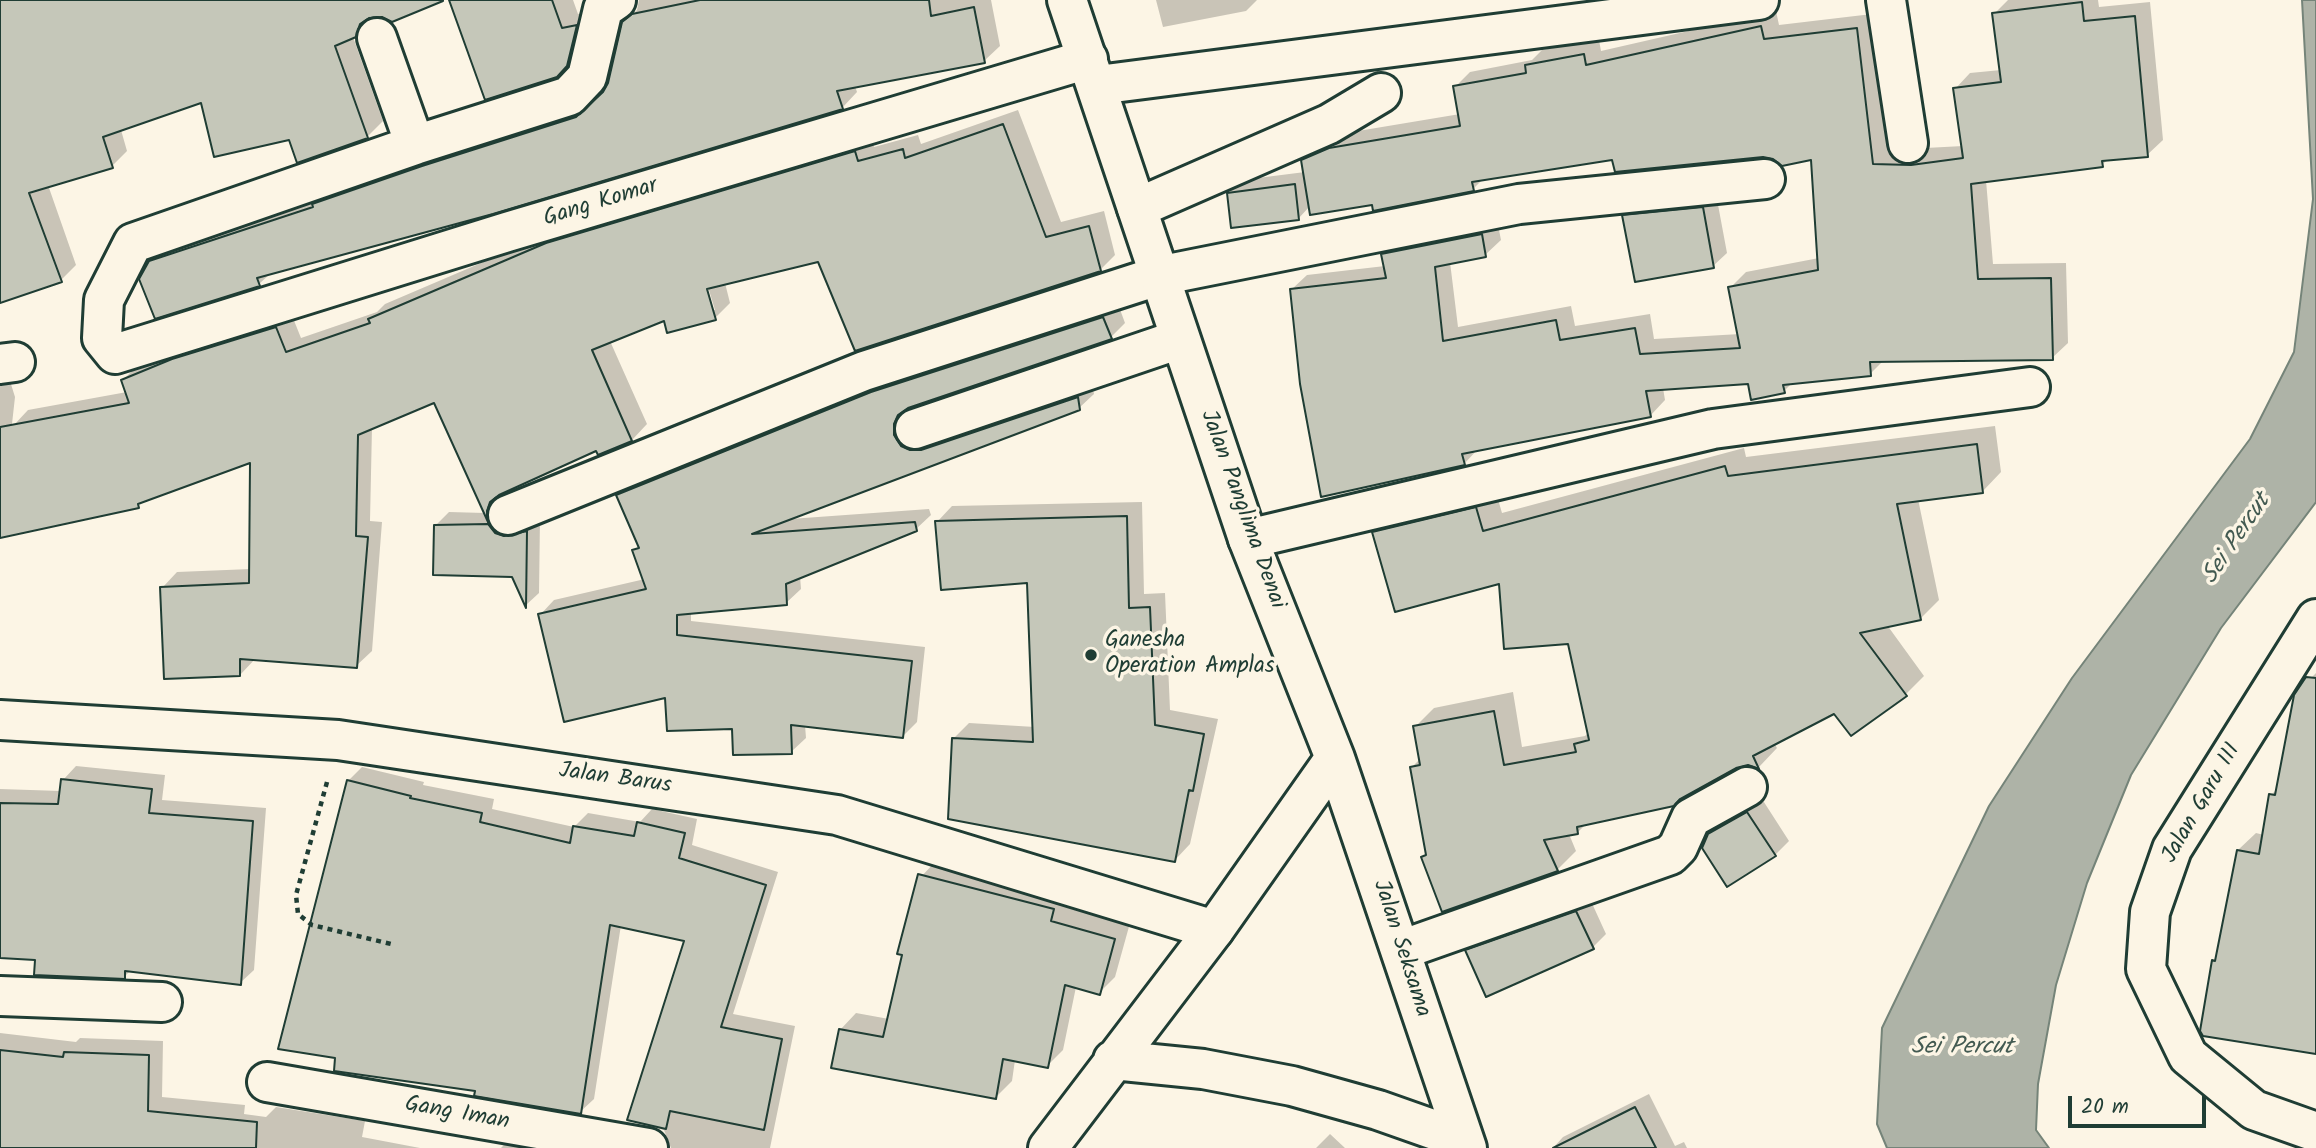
<!DOCTYPE html>
<html>
<head>
<meta charset="utf-8">
<style>
	body { margin:0 }
	#map { position:relative; width:2316px; height:1148px; overflow:hidden; background:#fcf5e5; font-family:Kalam,sans-serif }
	canvas { display:block }
	.scale { position:absolute; left:2068px; top:1096px; width:138px; height:32px; box-sizing:border-box; border:4px solid #1f3d34; border-top:0; padding-left:9px; font-size:21px; line-height:24px; white-space:nowrap; color:#1f3d34; -webkit-text-stroke:5px #fcf5e5; paint-order:stroke }
</style>
</head>
<body>
<div id="map">
<canvas width="2316" height="1148"></canvas>
<div class="scale">20 m</div>
</div>
<script>
const c = document.querySelector('canvas').getContext('2d');
c.lineJoin = 'round';
function fill(path, color) { c.fillStyle = color; c.fill(path, 'evenodd'); }
const toPath = rows => new Path2D(rows.map(r => 'M' + r).join(''));
function strokePath(path, color, width, dash) { c.strokeStyle = color; c.lineWidth = width; c.lineCap = dash ? 'butt' : 'round'; c.setLineDash(dash || []); c.stroke(path); }
function write(font, color, halo, rows, align = 'center') {
  c.font = font + ' Kalam,sans-serif'; c.lineWidth = 7; c.setLineDash([]); c.textBaseline = 'middle'; c.strokeStyle = halo; c.fillStyle = color; for (const [text, x, y, turn = 0] of rows) {
    c.save(); c.translate(x, y); c.rotate((+turn || 0) * Math.PI / 180); c.textAlign = isNaN(turn) ? turn : align; if (halo) c.strokeText(text, 0, 0); c.fillText(text, 0, 0); c.restore();
  }
}
const water = toPath([
	[2302,0,2316,0,2316,502,2221,628,2131,775,2087,883,2056,985,2038,1084,2036,1130,2049,1148,1887,1148,1877,1124,1882,1028,1989,806,2072,678,2250,439,2294,352,2313,199,2302,0]
]);
const shadow = toPath([
	[0,0,440,0,372,16,353,37,383,121,367,137,290,138,203,101,121,130,127,151,112,166,48,185,76,265,61,280,0,301],
	[451,0,573,0,578,14,591,11,582,49,556,75],
	[639,0,991,0,1000,46,984,61,855,86,857,92,842,108,271,273,259,284,150,262,166,246,598,98,610,83,624,23,637,10],
	[1156,0,1257,0,1246,11,1163,27],
	[2008,0,2098,0,2099,7,2150,2,2163,140,2147,155,2108,159,2102,165,1986,180,1993,264,2066,263,2068,343,2052,358,1884,360,1870,374,1793,382,1784,391,1749,382,1663,388,1665,400,1650,416,1478,449,1464,464,1291,290,1307,275,1385,266,1383,254,1398,239,1497,220,1501,240,1485,255,1450,262,1458,327,1571,306,1575,326,1650,314,1654,339,1740,334,1730,288,1746,272,1819,258,1813,157,1614,158,1484,178,1473,189,1374,203,1310,206,1298,219,1228,193,1242,180,1305,172,1303,161,1318,145,1346,133,1460,114,1455,87,1470,72,1532,60,1542,50,1599,40,1601,51,1776,11,1779,25,1872,14,1888,150,1963,146,1955,89,1970,73,2001,70,1994,14],
	[1018,110,1061,222,1104,211,1115,255,1100,270,819,260,725,283,730,303,715,318,665,319,610,341,647,424,632,440,599,453,597,449,502,492,502,505,540,518,539,593,526,605,513,575,435,526,449,512,485,513,435,400,372,427,370,521,382,522,372,651,356,666,256,658,240,675,162,588,177,572,251,569,252,461,144,499,138,506,13,426,28,410,127,392,123,380,138,365,291,313,301,338,377,312,385,304,563,228,871,137,874,147,918,135,921,144],
	[706,280,715,310,711,310,703,281],
	[1716,194,1727,253,1713,266,1624,216,1638,202],
	[1118,304,1125,323,1111,337,908,406,908,421,1092,384,1094,394,1079,408,790,519,929,509,931,515,916,529,800,576,801,589,786,603,691,612,691,621,925,647,917,722,903,736,805,725,806,738,791,752,667,696,540,615,554,600,645,579,634,551,640,545,618,495,632,481,887,378],
	[0,363,6,368,15,397,0,532],
	[1995,426,2001,472,1982,492,1918,499,1939,600,1920,619,1887,625,1924,676,1905,695,1835,712,1774,743,1777,748,1759,767,1748,763,1586,824,1577,833,1569,834,1576,851,1557,870,1423,857,1428,853,1412,767,1420,759,1415,727,1434,708,1513,692,1522,747,1585,736,1589,732,1570,643,1501,582,1374,533,1393,514,1495,489,1502,513,1744,448,1746,457],
	[1142,502,1144,594,1165,593,1170,710,1218,719,1190,844,1175,860,954,738,969,723,1035,727,1028,581,937,522,952,506],
	[2316,673,2316,1053,2214,961,2217,958,2238,850,2256,833,2264,835,2271,795,2278,788,2301,688],
	[76,766,165,775,162,800,266,808,254,970,240,983,131,970,124,977,36,958,0,956,0,789,61,791,63,780],
	[362,767,424,782,423,785,494,799,492,809,574,827,588,813,640,822,652,809,697,819,692,845,778,872,733,1014,795,1026,770,1148,671,1148,664,1130,629,1121,686,940,621,925,594,1099,580,1112,477,1090,348,781],
	[1762,799,1789,841,1775,855,1728,885,1709,835,1724,820],
	[935,862,1130,923,1115,977,1099,993,1076,987,1063,1050,1047,1066,1015,1060,1012,1081,996,1097,840,1030,856,1013,889,1019,919,879],
	[1590,899,1606,934,1593,947,1467,951,1481,937],
	[0,1033,76,1042,80,1038,163,1041,162,1097,245,1105,244,1114,266,1117,276,1107,365,1121,362,1137,420,1148,0,1148],
	[1649,1094,1675,1146,1684,1142,1687,1148,1553,1148,1563,1137],
	[516,1132,586,1148,501,1148],
	[1330,1134,1345,1148,1316,1148]
]);
const building = toPath([
	[0,0,443,0,443,1,392,22,382,17,369,18,360,24,356,37,335,46,368,138,297,163,289,140,214,157,201,103,103,137,113,168,29,193,62,282,0,303,0,0],
	[449,0,552,0,562,28,577,25,567,66,557,77,485,100,449,0],
	[700,0,929,0,931,16,974,7,985,63,837,91,843,109,493,214,257,278,260,286,155,319,139,279,149,261,313,207,312,204,422,166,576,117,603,92,608,83,622,22,632,14,700,0],
	[2082,2,2084,21,2135,16,2148,157,2102,161,2103,167,1971,184,1978,279,2051,278,2053,360,1870,362,1871,376,1783,385,1785,393,1751,400,1748,384,1646,391,1651,417,1462,454,1465,465,1321,497,1300,384,1290,289,1386,278,1381,254,1482,234,1486,257,1435,267,1443,341,1556,320,1560,340,1635,328,1640,354,1740,348,1728,287,1818,270,1811,160,1782,166,1773,159,1763,157,1615,172,1612,160,1472,182,1474,191,1373,211,1372,205,1310,215,1301,160,1329,148,1460,126,1453,86,1526,73,1525,65,1584,54,1586,65,1761,26,1764,39,1857,28,1873,164,1911,165,1963,158,1953,88,2001,82,1992,13,2082,2],
	[1003,124,1046,237,1089,226,1101,271,855,351,818,262,707,289,716,320,667,333,664,321,592,350,632,441,598,455,596,451,499,495,490,502,487,511,488,522,434,403,358,435,356,536,368,537,357,668,240,659,240,676,164,679,160,587,249,583,250,463,138,504,139,508,0,538,0,427,129,403,121,380,172,359,276,327,286,352,370,323,368,319,546,243,855,151,858,161,903,149,905,158,1003,124],
	[1295,184,1299,220,1231,228,1227,193,1295,184],
	[1703,207,1714,268,1635,282,1622,215,1703,207],
	[1103,317,1112,339,908,408,898,415,894,424,894,435,901,446,910,450,921,450,1078,397,1080,410,752,534,915,522,917,531,786,584,787,605,677,615,677,635,912,661,903,738,791,725,792,754,733,755,732,729,667,731,665,698,564,722,538,614,646,589,632,550,639,548,616,495,871,392,1103,317],
	[1977,444,1983,493,1897,504,1921,620,1860,633,1907,696,1851,736,1834,714,1753,756,1759,769,1748,765,1736,768,1680,799,1674,806,1577,827,1578,834,1544,840,1558,871,1442,912,1421,857,1426,855,1410,767,1420,765,1413,726,1494,711,1504,765,1576,752,1574,744,1589,740,1568,644,1504,649,1499,584,1395,612,1372,532,1476,507,1483,531,1725,466,1728,476,1977,444],
	[1127,516,1129,608,1150,607,1155,725,1204,734,1193,791,1189,790,1175,862,948,819,952,738,1033,742,1027,583,941,590,935,521,1127,516],
	[488,524,495,533,504,536,527,531,526,608,512,577,433,575,434,525,488,524],
	[2306,677,2316,678,2316,1054,2203,1036,2200,1031,2212,960,2215,961,2237,850,2259,854,2269,794,2275,795,2294,695,2306,677],
	[61,779,152,789,149,813,253,821,241,985,125,971,125,979,34,975,35,960,0,958,0,803,58,804,61,779],
	[347,780,411,796,410,798,482,813,480,822,570,843,573,826,634,836,637,822,685,833,679,858,766,885,721,1027,782,1039,764,1130,670,1111,666,1129,627,1120,684,941,610,925,581,1114,474,1096,475,1091,334,1071,335,1058,278,1049,347,780],
	[1747,812,1776,856,1727,887,1702,848,1708,834,1747,812],
	[918,874,1054,909,1051,921,1115,939,1100,995,1065,985,1048,1068,1003,1059,996,1099,831,1068,839,1029,883,1037,902,955,897,954,918,874],
	[1576,911,1594,949,1486,997,1465,950,1576,911],
	[0,1050,63,1057,64,1052,149,1055,148,1111,257,1122,256,1148,0,1148,0,1050],
	[1635,1107,1656,1148,1553,1148,1635,1107]
]);
const path = toPath([
	[327,782,296,895,298,914,312,925,391,944]
]);
const minor = toPath([
	[616,0,603,9,587,77,569,96,415,145,133,243,104,300,102,338,115,354,507,232,1088,59],
	[1886,0,1908,143],
	[377,38,415,145],
	[1098,85,1759,0],
	[1137,208,1329,124,1381,93],
	[0,364,15,362],
	[915,429,1180,339],
	[508,515,864,371,1158,276,1519,204,1765,179],
	[1248,539,1713,429,2030,387],
	[2316,619,2172,849,2150,912,2146,969,2188,1056,2254,1110,2316,1132],
	[0,720,338,740,837,815,1214,930],
	[1401,950,1670,855,1678,847,1691,818,1747,787],
	[0,996,162,1002],
	[267,1082,648,1148]
]);
const major = toPath([
	[1067,0,1248,539,1335,758,1467,1148],
	[1113,1060,1203,1069,1292,1086,1378,1110,1463,1140],
	[1048,1148,1214,930,1335,758]
]);
const markers = [
	[1091,655,7,"#1f3d34"]
];
const streetNames = [
	["Gang Komar",601,204,-17],
	["Jalan Panglima Denai",1241,510,70],
	["Jalan Barus",615,780,8],
	["Jalan Garu III",2203,804,-60],
	["Jalan Seksama",1400,949,72],
	["Gang Iman",457,1115,10]
];
const poiNames = [
	["Ganesha",1105,642],
	["Operation Amplas",1105,668]
];
const waterNames = [
	["Sei Percut",2238,540,-56],
	["Sei Percut",1962,1049]
];
fill(water, '#aeb3a7');
strokePath(water, '#758479', 2);
fill(shadow, '#0003');
fill(building, '#c5c7b9');
strokePath(building, '#1f3d34', 2);
strokePath(minor, '#1f3d34', 44);
strokePath(major, '#1f3d34', 44);
strokePath(path, '#1f3d34', 4.5, [5, 5]);
strokePath(minor, '#fcf5e5', 38);
strokePath(major, '#fcf5e5', 38);
for (const [x, y, r, color] of markers) { const dot = new Path2D(); dot.arc(x, y, r, 0, 2 * Math.PI); c.fillStyle = color; c.fill(dot); strokePath(dot, '#fcf5e5', 2.5); }
write('23px', '#1f3d34', '#fcf5e5', streetNames);
write('23px', '#1f3d34', '#fcf5e5', poiNames, 'left');
write('italic 24px', '#435a51', '#fcf5e5', waterNames);
</script>
</body>
</html>
